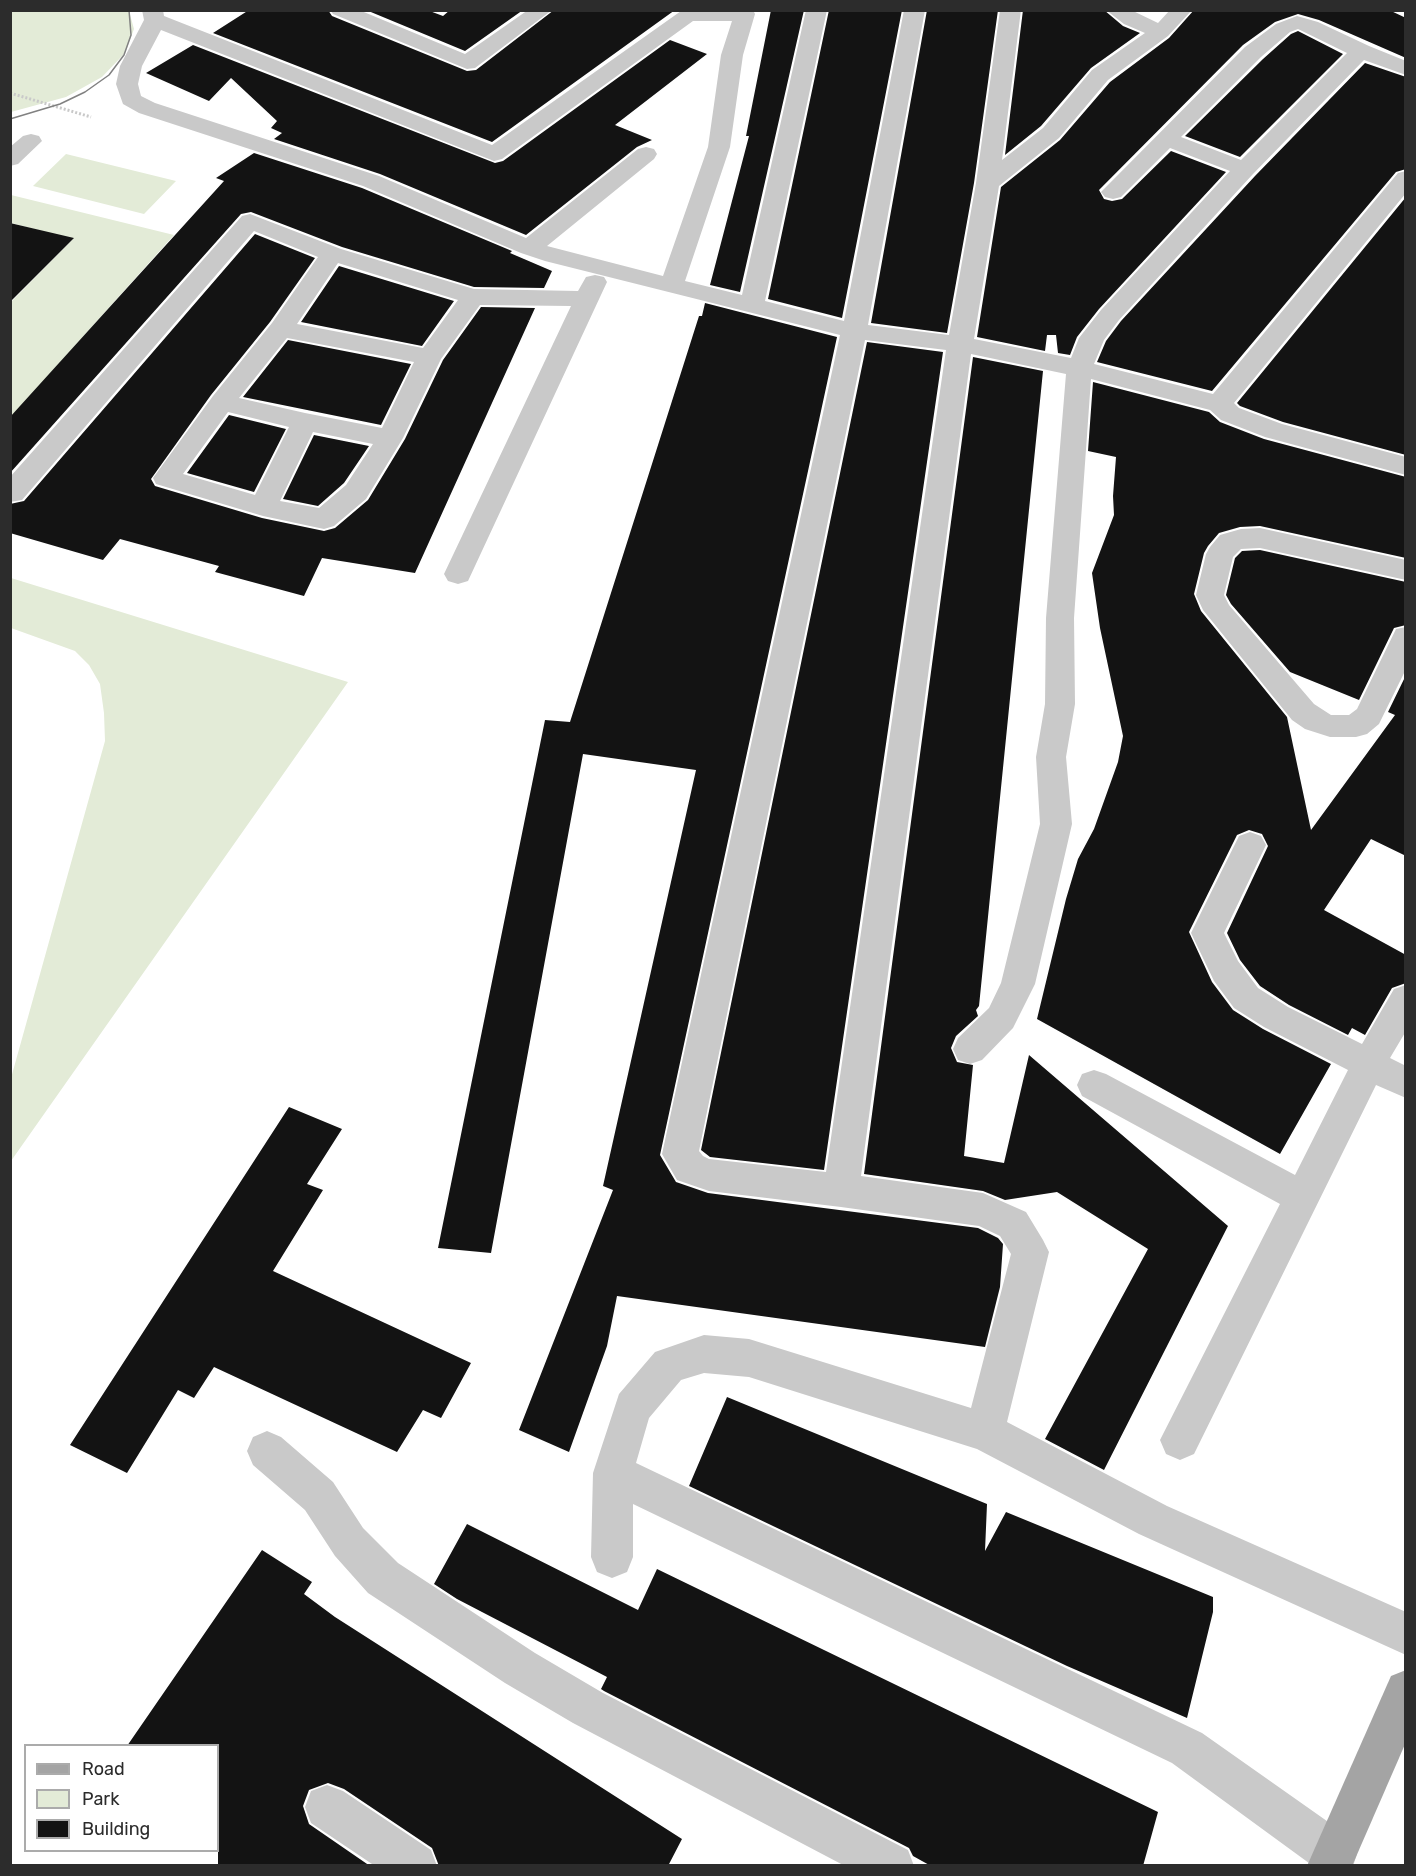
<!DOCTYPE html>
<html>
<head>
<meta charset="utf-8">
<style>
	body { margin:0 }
	#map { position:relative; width:1416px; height:1876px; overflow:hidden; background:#fff; font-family:Rubik,sans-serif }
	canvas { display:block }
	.frame { position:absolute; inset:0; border:12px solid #2c2c2c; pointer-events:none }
	.legend { position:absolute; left:24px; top:1744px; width:195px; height:108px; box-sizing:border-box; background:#fff; border:2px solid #ababab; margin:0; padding:8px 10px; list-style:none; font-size:18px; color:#2c2c2c }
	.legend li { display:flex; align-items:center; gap:12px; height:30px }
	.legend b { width:30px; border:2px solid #ababab }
</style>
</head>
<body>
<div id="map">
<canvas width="1416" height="1876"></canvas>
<div class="frame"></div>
<ul class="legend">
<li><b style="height:8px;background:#a4a4a4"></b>Road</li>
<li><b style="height:16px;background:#e3ebd7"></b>Park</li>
<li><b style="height:16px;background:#131313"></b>Building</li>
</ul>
</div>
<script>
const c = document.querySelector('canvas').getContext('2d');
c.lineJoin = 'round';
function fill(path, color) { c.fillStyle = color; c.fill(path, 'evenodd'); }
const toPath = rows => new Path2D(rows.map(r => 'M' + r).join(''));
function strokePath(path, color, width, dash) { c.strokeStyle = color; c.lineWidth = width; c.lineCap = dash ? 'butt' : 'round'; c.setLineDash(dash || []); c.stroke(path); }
const green = toPath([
	[10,11,129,11,134,29,125,53,102,77,66,97,11,112],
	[66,154,176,181,144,214,33,186],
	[11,195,174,235,11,417,11,302,73,239,11,223],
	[11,578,348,682,11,1161,11,1078,105,741,104,713,100,684,89,665,75,651,11,628]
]);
const building = toPath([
	[249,10,328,10,332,16,467,71,476,70,554,10,675,10,492,142,213,33],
	[366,10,427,10,443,16,450,10,523,10,465,51],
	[771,10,804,10,740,292,710,285,749,136,746,136],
	[829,10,902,10,842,318,768,299],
	[927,10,998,10,974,183,947,333,871,323],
	[1023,10,1104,10,1123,26,1140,33,1091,68,1041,126,1005,155],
	[1194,10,1389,10,1406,18,1406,58,1319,20,1298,14,1275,22,1243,45,1099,190,1104,199,1112,201,1122,199,1171,151,1226,172,1099,309,1077,337,1070,355,1058,353,1056,335,1047,335,1045,351,977,337,1001,187,1060,140,1110,82,1169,38],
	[1298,31,1343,54,1240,157,1185,136,1263,59,1291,34],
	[670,40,707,54,615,125,652,140,637,147,526,235,380,174,274,139,282,133,271,128,277,121,231,78,209,101,146,73,193,45,495,163,503,161],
	[1365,63,1406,77,1406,169,1396,172,1212,391,1097,362,1106,341,1121,321,1255,176],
	[254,153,362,188,512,251,510,253,552,271,544,288,474,287,342,247,251,212,241,214,10,473,10,417,224,181,216,178],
	[1406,197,1406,455,1283,422,1240,406,1237,403],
	[10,223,74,238,10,302],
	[255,234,315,258,270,322,211,395,151,479,155,486,262,518,324,531,335,528,368,500,405,439,443,360,481,307,535,308,415,573,322,558,304,596,215,572,219,566,120,539,103,560,10,533,10,504,24,501],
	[339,266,454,301,422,346,301,322],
	[705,303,837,337,660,1155,676,1182,708,1193,978,1228,998,1238,1003,1244,1000,1287,985,1347,617,1296,607,1346,569,1452,519,1430,613,1190,603,1186,696,770,583,754,491,1253,438,1248,545,720,570,722,699,316,702,316],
	[288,340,411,364,381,425,243,397],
	[867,342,943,352,824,1170,710,1157,701,1150],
	[973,357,1043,371,979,1006,976,1010,978,1016,956,1036,951,1048,957,1062,973,1065,964,1156,1004,1163,1029,1055,1228,1226,1104,1470,1045,1439,1148,1249,1057,1192,1005,1200,983,1191,864,1174],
	[1093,382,1209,412,1220,422,1264,439,1406,477,1406,558,1260,526,1240,527,1219,533,1208,546,1204,553,1194,594,1201,611,1287,717,1311,830,1395,715,1388,712,1406,675,1406,856,1371,839,1324,910,1406,955,1406,983,1392,988,1365,1035,1352,1028,1348,1035,1289,1005,1260,986,1240,960,1227,933,1268,846,1262,834,1249,830,1237,835,1189,932,1212,982,1233,1010,1263,1029,1331,1064,1280,1154,1037,1019,1066,899,1078,859,1094,829,1118,762,1123,736,1100,628,1092,573,1114,515,1113,496,1116,457,1088,451],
	[229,415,286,429,254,492,187,473],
	[314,435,369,446,344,483,318,506,283,499],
	[1260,550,1406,582,1406,625,1394,628,1359,700,1290,672,1231,604,1226,595,1235,558,1242,551],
	[289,1107,342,1129,307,1184,323,1190,273,1271,471,1363,441,1418,423,1410,397,1452,214,1367,194,1398,178,1390,127,1473,70,1445],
	[727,1397,987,1504,985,1551,1006,1512,1213,1597,1213,1612,1187,1718,1067,1666,689,1486],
	[467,1524,638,1610,657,1569,1158,1812,1143,1866,931,1866,913,1856,909,1848,604,1691,601,1689,607,1677,457,1599,434,1584],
	[262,1550,312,1582,304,1594,335,1617,682,1839,668,1866,439,1866,432,1848,344,1789,328,1783,309,1790,303,1806,309,1824,370,1866,218,1866,218,1746,127,1746]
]);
const path = toPath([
	[10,93,91,117]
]);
const minor = toPath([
	[142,10,163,10,164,16,492,145,681,11,753,10,755,14,743,55,730,147,685,281,742,295,806,10,827,10,765,301,844,321,904,10,925,10,868,325,949,335,976,183,1000,10,1021,10,1002,160,1043,128,1092,70,1145,33,1124,24,1106,10,1131,10,1158,23,1170,10,1192,10,1168,36,1108,80,1059,138,999,186,974,339,1071,358,1079,338,1101,310,1230,171,1170,148,1121,197,1113,199,1105,197,1101,192,1245,47,1276,24,1297,16,1318,22,1369,46,1406,61,1406,75,1364,60,1253,174,1119,320,1104,340,1094,364,1213,394,1398,173,1406,171,1406,193,1234,403,1239,408,1282,424,1406,457,1406,475,1265,437,1221,420,1210,410,1091,379,1074,618,1075,704,1066,757,1072,824,1035,984,1013,1028,982,1060,970,1064,958,1060,953,1049,958,1038,989,1008,1001,983,1040,824,1036,757,1045,704,1046,618,1066,374,971,354,861,1176,983,1193,1026,1212,1043,1240,1049,1252,1007,1422,1167,1506,1406,1612,1406,1655,1139,1534,977,1449,749,1377,704,1373,681,1380,649,1418,636,1463,1202,1733,1351,1838,1357,1854,1353,1866,1313,1866,1172,1763,633,1504,633,1557,627,1572,612,1578,597,1572,591,1557,593,1473,619,1394,655,1352,704,1335,749,1339,971,1408,1011,1254,1000,1236,979,1226,841,1207,709,1191,677,1180,662,1154,840,335,545,261,521,253,363,186,139,113,123,104,116,84,120,66,144,20,142,10],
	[693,21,732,21,721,55,708,147,663,276,547,246,654,159,657,154,654,149,646,147,638,149,526,238,379,176,155,103,141,96,138,84,142,66,161,30,494,161,502,159,693,21],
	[1298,29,1347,53,1241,160,1181,137,1261,57,1290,32,1298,29],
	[865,340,946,350,826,1172,709,1159,703,1156,699,1151,865,340],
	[330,10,359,10,465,54,528,10,552,10,475,68,467,69,333,14,330,10],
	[31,134,39,136,42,141,18,164,10,166,10,147,23,136,31,134],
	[250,214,341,249,474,289,578,291,586,277,595,275,604,277,607,282,468,581,458,584,448,581,444,574,571,306,480,305,441,359,403,438,366,499,334,526,324,529,263,516,156,484,153,478,213,396,272,323,318,257,254,231,22,500,10,502,10,477,242,216,250,214],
	[338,263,458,300,423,348,297,324,338,263],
	[287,338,414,362,382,428,305,413,239,398,287,338],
	[228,412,289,427,255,495,183,474,228,412],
	[313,432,373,444,346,485,319,508,280,501,313,432],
	[1260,528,1406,560,1406,580,1260,548,1241,549,1233,557,1224,595,1229,605,1314,704,1331,715,1349,715,1357,709,1396,629,1406,627,1406,669,1379,724,1367,734,1356,737,1330,737,1305,729,1292,720,1203,610,1196,595,1206,554,1210,547,1220,535,1241,529,1260,528],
	[1250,832,1261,836,1266,845,1224,933,1238,961,1258,988,1288,1007,1362,1044,1394,989,1406,985,1406,1031,1390,1058,1406,1066,1406,1098,1376,1085,1194,1454,1180,1460,1166,1454,1160,1440,1280,1204,1082,1096,1077,1085,1082,1074,1094,1070,1106,1074,1295,1175,1348,1070,1264,1027,1234,1008,1214,981,1191,933,1239,836,1250,832],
	[267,1431,281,1437,333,1482,363,1528,398,1563,535,1653,603,1693,908,1850,914,1866,845,1866,573,1723,505,1683,368,1593,335,1556,305,1510,253,1465,247,1451,253,1437,267,1431],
	[327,1785,343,1791,431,1850,437,1866,375,1866,311,1823,305,1807,311,1791,327,1785]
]);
const major = toPath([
	[1406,1670,1406,1742,1352,1866,1307,1866,1391,1676,1406,1670]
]);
const tram = toPath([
	[10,119,60,104,85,92,109,75,124,55,131,35,129,10]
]);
fill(green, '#e3ebd7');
fill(building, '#131313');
strokePath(path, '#c9c9c9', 3, [2, 2]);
fill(minor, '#c9c9c9');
fill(major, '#a4a4a4');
strokePath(tram, '#818181', 1.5);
</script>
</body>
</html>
